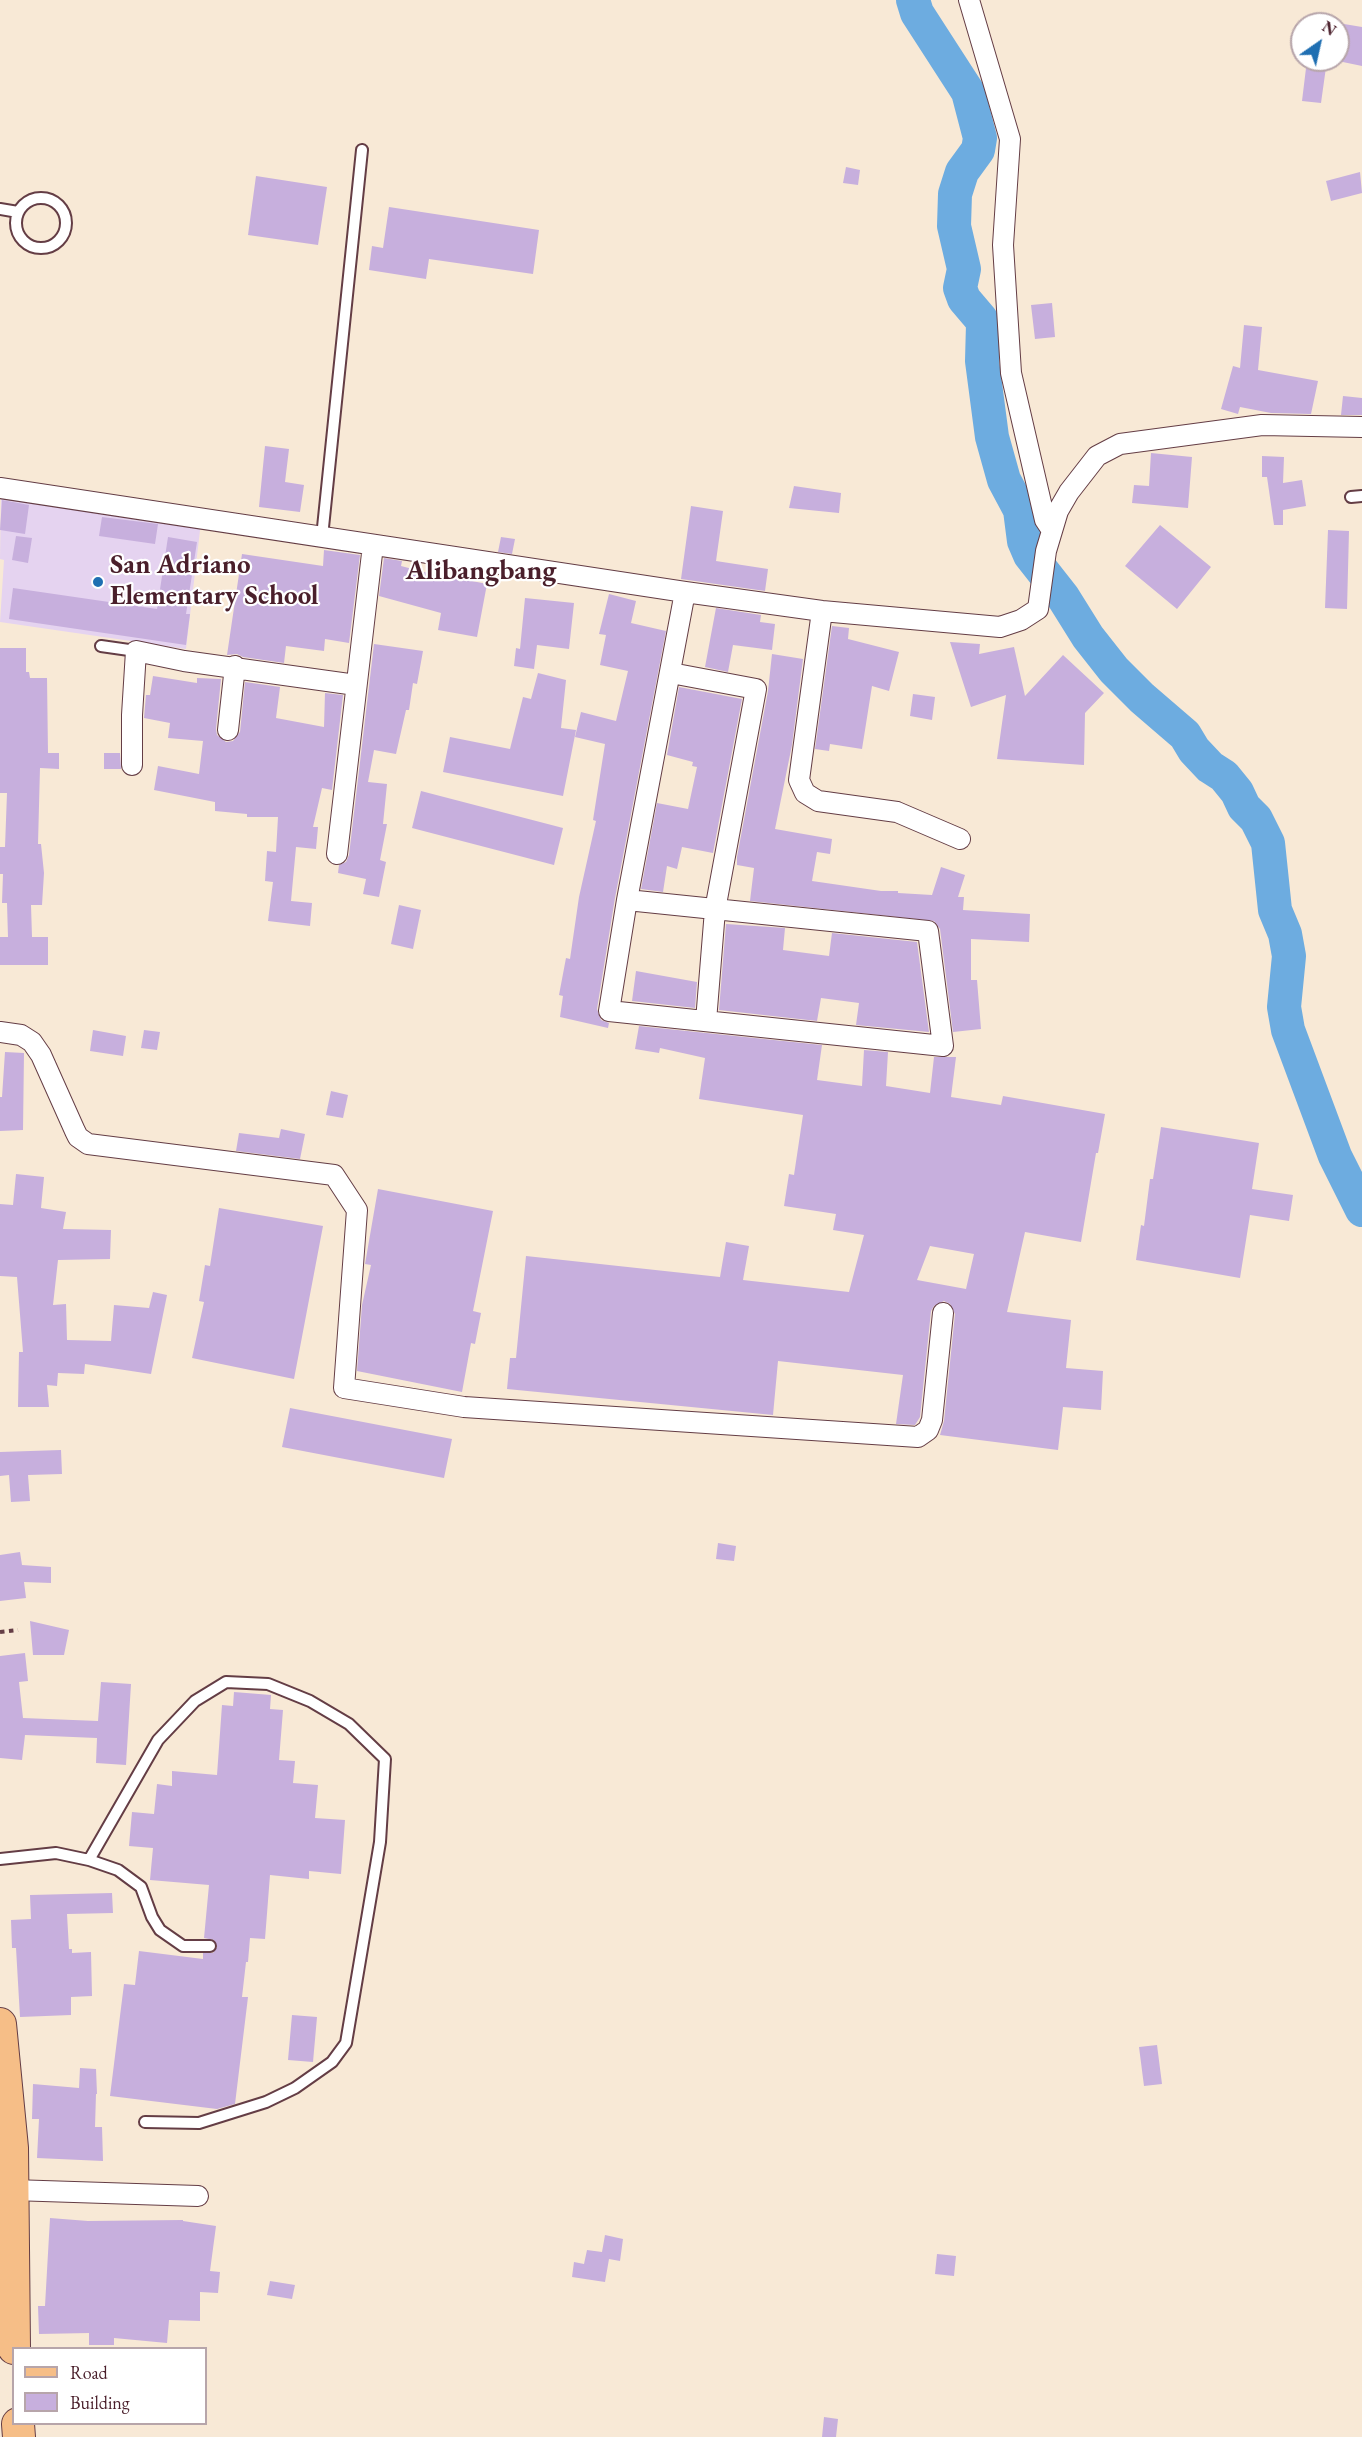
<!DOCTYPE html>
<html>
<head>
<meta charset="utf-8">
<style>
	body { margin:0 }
	#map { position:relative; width:1362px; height:2437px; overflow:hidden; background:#f8e9d6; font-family:"EB Garamond",serif }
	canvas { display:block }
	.legend { position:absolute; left:12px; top:2347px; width:195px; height:78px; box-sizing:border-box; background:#fff; border:2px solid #b7a5aa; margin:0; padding:8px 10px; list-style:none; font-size:18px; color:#4a1f2b }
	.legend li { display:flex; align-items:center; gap:12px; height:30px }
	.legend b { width:30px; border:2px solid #b7a5aa }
	.north { position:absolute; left:1290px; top:12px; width:60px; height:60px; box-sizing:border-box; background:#fff; border:2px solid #b7a5aa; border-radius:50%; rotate:34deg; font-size:16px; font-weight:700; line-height:24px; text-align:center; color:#4a1f2b }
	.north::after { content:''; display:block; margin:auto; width:21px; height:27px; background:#1f6fb2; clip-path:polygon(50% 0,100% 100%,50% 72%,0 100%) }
</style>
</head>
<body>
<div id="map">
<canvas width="1362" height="2437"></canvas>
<ul class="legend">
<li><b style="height:8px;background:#f6be87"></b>Road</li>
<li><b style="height:16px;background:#c7afdd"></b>Building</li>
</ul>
<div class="north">N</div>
</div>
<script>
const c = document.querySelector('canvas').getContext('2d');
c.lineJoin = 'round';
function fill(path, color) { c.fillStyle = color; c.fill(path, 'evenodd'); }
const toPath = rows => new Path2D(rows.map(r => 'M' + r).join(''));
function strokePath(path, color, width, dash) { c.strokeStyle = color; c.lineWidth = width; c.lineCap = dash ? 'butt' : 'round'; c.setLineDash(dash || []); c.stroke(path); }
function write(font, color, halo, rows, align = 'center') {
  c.font = font + ' "EB Garamond",serif'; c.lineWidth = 4.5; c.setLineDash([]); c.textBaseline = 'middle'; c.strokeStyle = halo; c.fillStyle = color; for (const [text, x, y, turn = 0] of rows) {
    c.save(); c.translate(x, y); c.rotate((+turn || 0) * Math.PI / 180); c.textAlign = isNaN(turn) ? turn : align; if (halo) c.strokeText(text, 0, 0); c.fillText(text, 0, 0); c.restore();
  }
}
const built = toPath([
	[1,494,201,522,186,649,0,622,4,560,0,559]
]);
const river = toPath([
	[913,0,917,13,968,92,980,138,978,150,962,172,955,194,954,226,964,269,960,288,964,299,981,319,983,324,982,361,992,437,1004,480,1020,510,1024,541,1030,555,1063,597,1088,637,1114,670,1142,698,1185,735,1194,750,1210,767,1224,776,1237,792,1244,807,1256,819,1268,843,1275,910,1285,934,1289,956,1284,1007,1288,1030,1335,1156,1362,1210]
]);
const building = toPath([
	[1338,23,1362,27,1362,66,1338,61],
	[1307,60,1327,60,1321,103,1302,101],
	[846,167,860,170,858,185,843,183],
	[1360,172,1362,193,1331,201,1326,181],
	[256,176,327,187,318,245,248,235],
	[389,207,539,230,533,274,429,259,426,279,369,270,372,246,383,248],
	[1052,303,1055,337,1035,339,1031,305],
	[1244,325,1262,327,1258,370,1318,381,1311,414,1271,413,1240,407,1238,414,1221,409,1233,366,1240,368],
	[1343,396,1362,398,1362,415,1341,415],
	[265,446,289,449,285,482,304,485,300,512,259,507],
	[1151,453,1192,457,1188,508,1132,503,1134,485,1149,486],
	[1262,456,1284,457,1283,483,1302,480,1306,506,1283,510,1283,525,1274,525,1267,477,1262,477],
	[794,486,841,493,839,513,789,508],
	[2,500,29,505,25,534,0,530],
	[691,506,723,511,716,561,768,569,765,591,681,579],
	[102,517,158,524,155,544,99,536],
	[1160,525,1211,567,1177,609,1125,566],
	[1328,530,1349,531,1347,609,1325,608],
	[16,536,32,538,28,563,12,560],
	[168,537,197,542,186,614,190,614,186,645,9,619,13,588,157,609],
	[501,537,515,539,512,554,498,552],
	[324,550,360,555,349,643,325,639,324,651,286,646,284,663,243,657,237,654,227,655,242,554,323,566],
	[384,558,402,561,401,566,447,578,447,576,487,584,477,637,438,630,441,613,379,596],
	[609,594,636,601,631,623,666,631,615,898,597,1009,601,1020,609,1023,608,1028,560,1017,563,996,559,995,566,958,570,959,579,897,596,821,593,820,605,744,575,737,581,712,616,721,628,671,600,665,606,635,599,634],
	[525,598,574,603,569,649,537,645,534,669,514,666,516,648,520,649],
	[716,608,761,615,760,622,775,624,772,650,733,645,728,672,705,667],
	[832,626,849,628,848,639,899,652,889,691,872,686,862,749,830,744,829,751,815,749],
	[950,642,980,644,979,654,1014,647,1025,696,1063,655,1104,693,1085,713,1084,765,997,759,1006,695,971,707],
	[374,644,423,651,417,684,413,683,409,710,406,710,396,754,374,750,368,782,387,784,383,824,387,824,380,860,386,862,379,897,363,894,366,879,338,873,339,865,346,862,349,855],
	[0,648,26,648,26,672,29,672,30,678,47,678,48,753,59,753,59,769,40,768,38,844,41,844,44,873,42,905,31,905,32,937,48,937,48,965,0,965,0,937,8,937,7,903,2,903,3,874,0,874,0,847,5,847,7,793,0,793],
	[772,654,803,659,792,745,775,829,832,839,830,854,817,852,812,881,881,891,898,891,898,893,932,895,941,867,965,875,958,897,964,897,963,910,1030,914,1029,942,971,939,971,980,977,980,981,1029,953,1032,940,929,934,921,750,901,754,868,737,865,737,857,768,691],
	[538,673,566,680,561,728,576,730,563,796,443,772,450,737,510,749,523,697,531,699],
	[153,676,197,683,197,678,221,679,216,729,217,735,226,742,233,741,240,732,245,682,280,687,276,718,324,727,325,693,343,695,332,790,322,788,313,827,318,827,316,849,296,847,291,901,312,903,310,926,268,921,273,882,265,881,267,851,276,852,278,817,247,817,247,814,215,811,215,802,154,790,158,766,199,774,203,741,168,738,170,723,144,718,146,695,150,695],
	[679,687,742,699,713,853,682,847,677,869,667,866,663,892,641,889,657,803,688,809,697,767,692,766,693,762,667,755],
	[913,694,935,697,932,720,910,716],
	[104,753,120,753,121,769,104,769],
	[421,791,563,828,554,865,412,828],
	[399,905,421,910,413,949,391,944],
	[726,924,785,928,783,950,829,956,832,933,917,942,929,1032,856,1025,859,1003,821,998,817,1021,719,1010],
	[636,971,697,982,695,1008,632,1001],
	[639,1026,822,1045,817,1080,862,1086,864,1050,888,1052,886,1086,930,1093,934,1057,956,1057,951,1097,1001,1105,1003,1096,1105,1114,1098,1153,1096,1153,1081,1242,1025,1232,1007,1312,1071,1320,1066,1368,1103,1371,1101,1410,1063,1407,1058,1450,940,1435,944,1421,955,1314,950,1304,944,1301,934,1306,931,1311,920,1417,915,1425,896,1424,903,1375,778,1361,773,1415,507,1389,510,1358,516,1358,526,1256,720,1277,726,1242,749,1246,743,1280,849,1292,864,1235,833,1230,836,1214,784,1206,789,1174,794,1175,803,1115,699,1099,705,1058,660,1048,659,1053,635,1049],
	[930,1246,974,1254,966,1289,917,1280],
	[93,1030,126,1036,123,1056,90,1051],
	[144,1030,160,1032,157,1050,141,1048],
	[5,1052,24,1053,23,1130,0,1131,0,1097,2,1097],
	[331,1091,348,1095,343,1118,326,1115],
	[1161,1127,1259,1143,1252,1189,1293,1195,1289,1221,1250,1215,1240,1278,1136,1260,1141,1225,1144,1226,1150,1179,1153,1179],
	[281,1129,305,1134,300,1159,236,1151,239,1133,279,1138],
	[16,1174,44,1177,41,1208,66,1212,63,1229,111,1230,110,1259,58,1260,53,1305,66,1304,67,1340,111,1341,114,1305,149,1308,153,1292,167,1295,151,1374,85,1364,84,1374,58,1373,57,1386,47,1385,49,1407,18,1407,19,1352,23,1352,17,1277,0,1276,0,1204,13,1205],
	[378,1189,493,1211,473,1311,481,1313,475,1344,471,1343,462,1392,357,1371,362,1305,371,1265,365,1264],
	[219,1208,323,1226,294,1379,192,1358,204,1302,199,1301,205,1265,210,1266],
	[290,1408,452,1439,444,1478,282,1447],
	[61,1450,62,1474,28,1475,30,1501,11,1502,9,1475,0,1476,0,1452],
	[718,1543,736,1546,734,1561,716,1559],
	[20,1552,22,1565,51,1567,51,1583,24,1582,26,1598,0,1601,0,1555],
	[30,1621,69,1630,64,1655,33,1655],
	[25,1653,28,1681,19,1682,23,1718,98,1721,101,1682,131,1684,126,1765,96,1763,97,1738,25,1735,22,1760,0,1758,0,1656],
	[234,1692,271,1695,270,1709,283,1710,279,1760,295,1761,293,1783,318,1785,315,1818,345,1820,341,1874,309,1871,309,1879,270,1875,265,1939,250,1938,248,1962,246,1962,242,1997,248,1997,235,2104,217,2109,110,2096,124,1984,135,1985,139,1951,203,1959,203,1953,213,1953,217,1947,214,1940,204,1938,209,1885,150,1880,153,1848,129,1846,132,1812,154,1814,157,1784,172,1786,172,1771,217,1775,222,1705,233,1706],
	[112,1893,113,1913,67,1914,69,1949,72,1949,72,1953,91,1952,92,1996,71,1997,71,2015,20,2017,16,1948,12,1948,11,1920,31,1919,30,1895],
	[292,2015,317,2017,313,2062,288,2060],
	[1157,2045,1162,2084,1144,2086,1139,2047],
	[80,2068,96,2069,97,2094,96,2094,95,2127,102,2127,103,2161,37,2158,39,2119,32,2119,33,2084,79,2088],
	[50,2218,88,2221,183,2220,183,2221,216,2226,210,2271,220,2272,218,2293,200,2292,200,2321,169,2320,167,2343,114,2338,114,2345,89,2345,89,2333,39,2334,38,2306,45,2306],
	[605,2235,623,2239,620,2261,609,2259,605,2282,572,2277,574,2262,584,2264,587,2250,602,2252],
	[937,2254,956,2256,954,2276,935,2274],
	[270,2281,295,2285,292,2299,267,2295],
	[824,2417,838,2419,836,2437,822,2437]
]);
const path = toPath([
	[0,1632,18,1630]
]);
const service = toPath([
	'16 223a25 25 0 1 1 50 0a25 25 0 1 1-50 0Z',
	[0,209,18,212],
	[1351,497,1362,496],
	[322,537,362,150],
	[101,646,136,651],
	[0,1859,56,1853,89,1860,118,1870,141,1887,152,1917,160,1930,183,1946,210,1946],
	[89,1860,158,1740,195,1701,226,1682,268,1684,310,1701,349,1724,385,1759,380,1842,346,2043,332,2062,295,2088,266,2102,199,2123,145,2122]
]);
const minor = toPath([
	[969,0,1010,139,1003,245,1011,373,1045,520,1051,529],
	[0,488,685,592,822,611,1000,627,1021,620,1038,609,1046,551,1058,511,1069,492,1097,456,1120,444,1262,425,1362,427],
	[822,611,799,780,805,793,818,801,897,812,960,839],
	[671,673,756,689,715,910,706,1021],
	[228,730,235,666],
	[132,765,132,715,136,651,184,661,356,685],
	[337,854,373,545],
	[627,900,928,931,943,1046,609,1011,627,900,685,592],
	[0,1032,21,1035,32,1042,41,1055,75,1131,78,1137,88,1144,334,1175,357,1210,344,1388,464,1407,918,1437,928,1430,932,1420,943,1313],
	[12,2190,198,2196]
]);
const primary = toPath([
	[0,2024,12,2148,14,2348],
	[18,2424,19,2437]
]);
const markers = [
	[98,582,6,"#1f6fb2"]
];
const poiNames = [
	["San Adriano",110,566],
	["Elementary School",110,597]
];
const neighbourhoodNames = [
	["Alibangbang",481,571]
];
fill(built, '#e5d3f0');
strokePath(river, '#6dace0', 34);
fill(building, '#c7afdd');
strokePath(service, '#643d45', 14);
strokePath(minor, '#643d45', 22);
strokePath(primary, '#643d45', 34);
strokePath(path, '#643d45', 4, [4.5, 4.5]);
strokePath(service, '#fff', 10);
strokePath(minor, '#fff', 20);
strokePath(primary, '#f6be87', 32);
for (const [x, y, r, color] of markers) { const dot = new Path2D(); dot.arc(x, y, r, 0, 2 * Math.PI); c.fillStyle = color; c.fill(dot); strokePath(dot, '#fff', 2); }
write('bold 27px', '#4a1f2b', '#fff', poiNames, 'left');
write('bold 28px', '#4a1f2b', '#fff', neighbourhoodNames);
</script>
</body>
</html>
